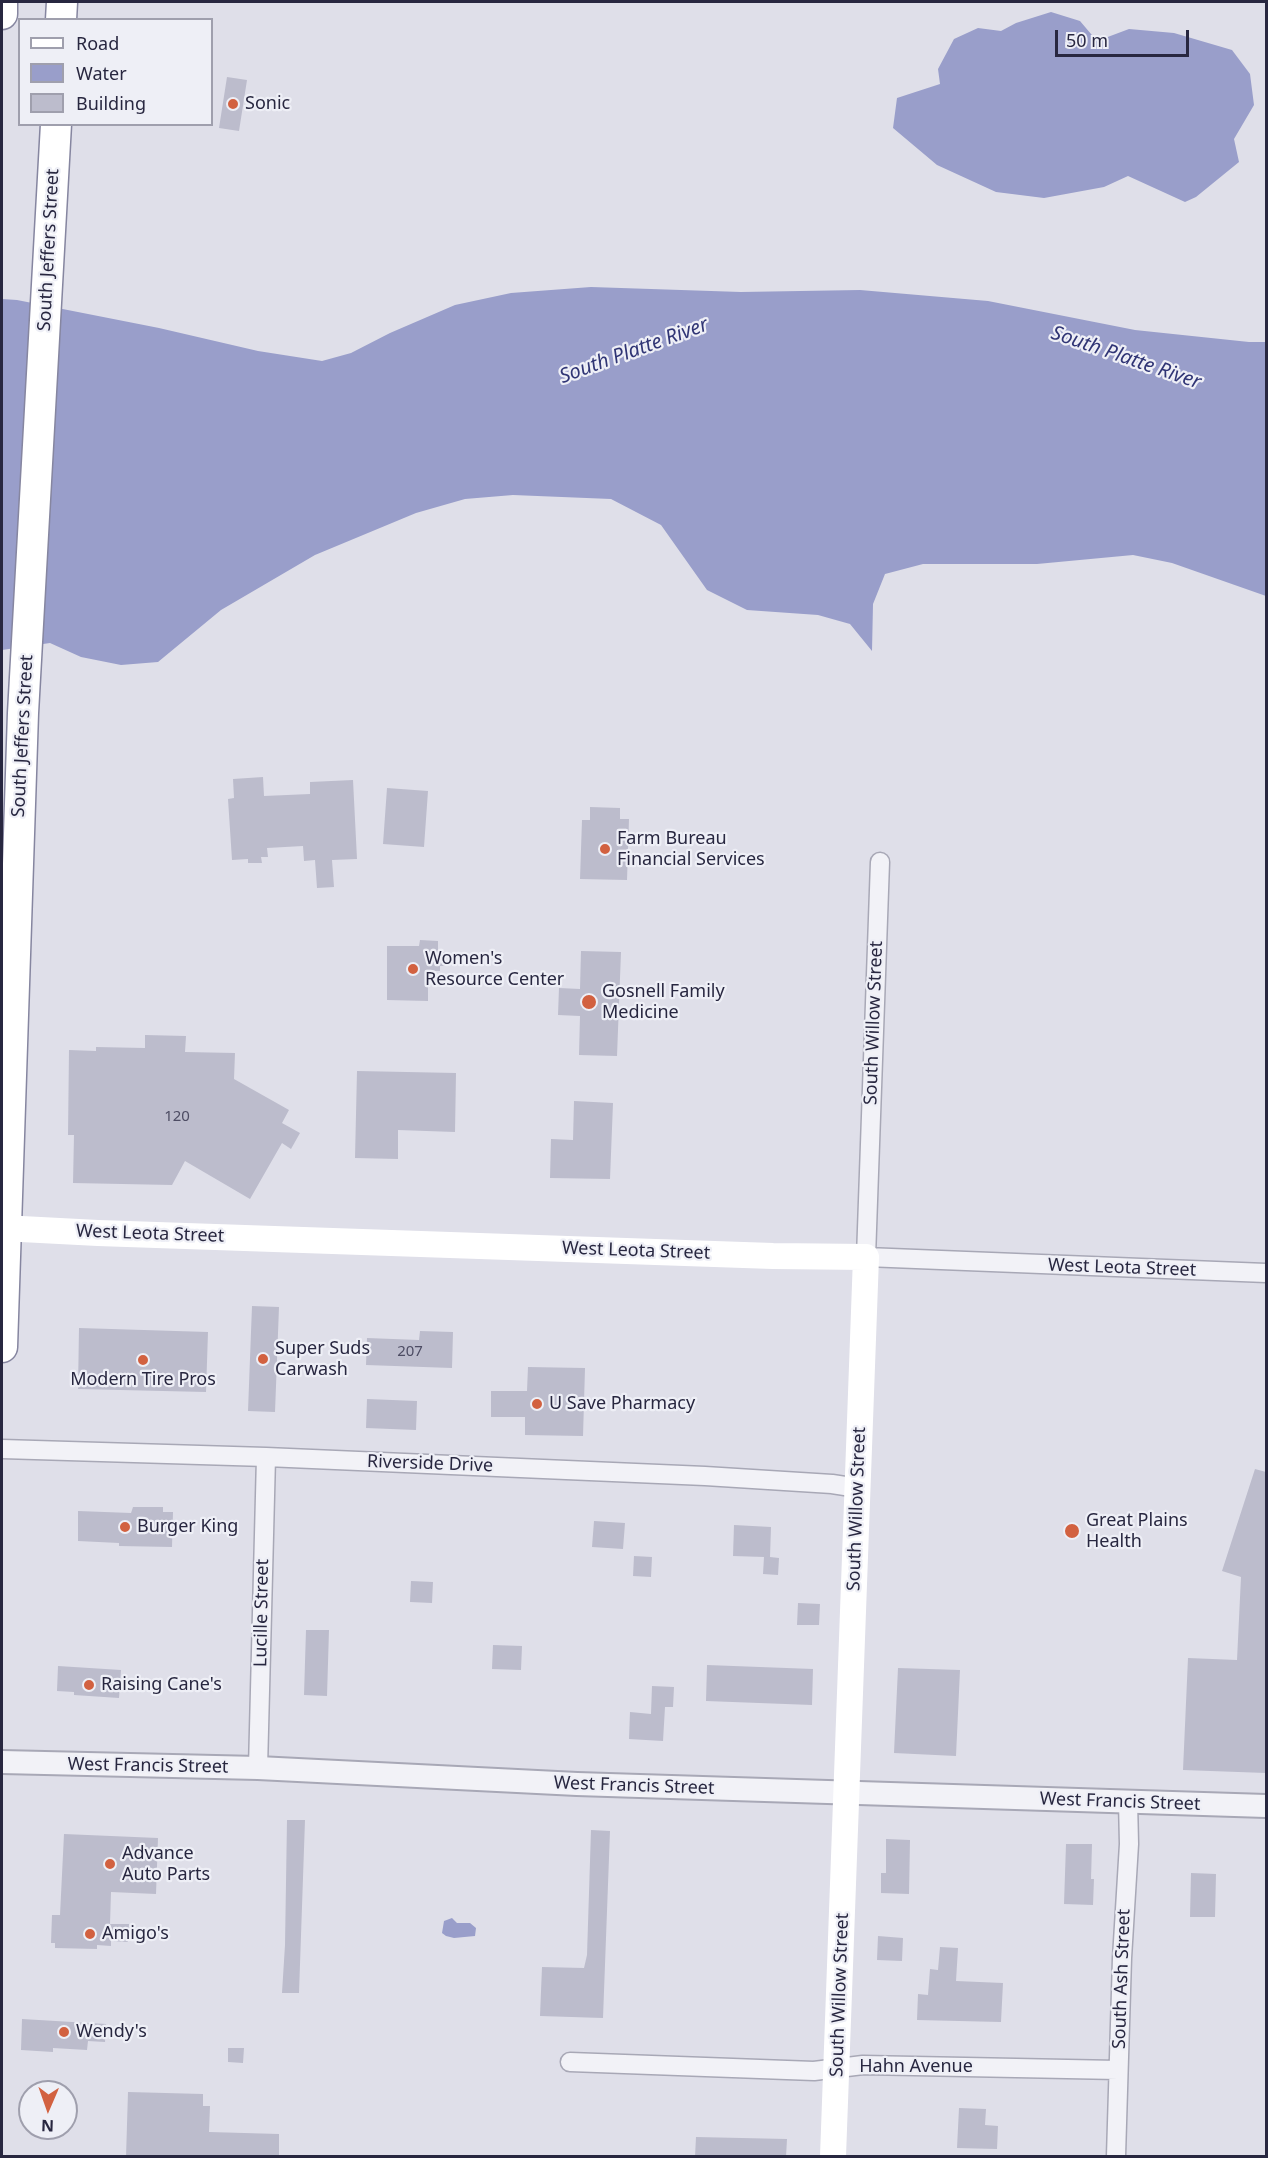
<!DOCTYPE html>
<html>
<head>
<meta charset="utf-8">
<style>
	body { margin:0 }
	#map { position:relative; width:1268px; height:2158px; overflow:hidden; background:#dfdfe9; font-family:"Noto Sans",sans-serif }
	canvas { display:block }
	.frame { position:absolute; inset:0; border:3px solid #282740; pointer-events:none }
	.legend { position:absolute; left:18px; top:18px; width:195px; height:108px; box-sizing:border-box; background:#eeeff6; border:2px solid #9f9fad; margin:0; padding:8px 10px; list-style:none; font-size:18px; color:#282740 }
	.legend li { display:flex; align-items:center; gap:12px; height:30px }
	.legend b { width:30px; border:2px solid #9f9fad }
	.north { position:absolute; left:18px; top:2080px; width:60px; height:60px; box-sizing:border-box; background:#eeeff6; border:2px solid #9f9fad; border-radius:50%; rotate:182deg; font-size:16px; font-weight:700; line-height:24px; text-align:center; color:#282740 }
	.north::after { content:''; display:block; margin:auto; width:21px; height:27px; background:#d26140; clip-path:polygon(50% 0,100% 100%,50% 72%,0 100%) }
	.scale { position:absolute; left:1055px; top:30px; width:134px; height:27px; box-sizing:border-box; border:3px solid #282740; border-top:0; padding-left:8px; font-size:18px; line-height:21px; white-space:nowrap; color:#282740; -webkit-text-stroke:4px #eeeff6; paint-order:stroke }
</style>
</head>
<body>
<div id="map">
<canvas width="1268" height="2158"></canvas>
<div class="frame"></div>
<ul class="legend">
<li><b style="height:8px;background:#fff"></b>Road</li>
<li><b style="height:16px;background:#999eca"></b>Water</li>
<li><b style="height:16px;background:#bcbccc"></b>Building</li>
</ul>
<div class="north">N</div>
<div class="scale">50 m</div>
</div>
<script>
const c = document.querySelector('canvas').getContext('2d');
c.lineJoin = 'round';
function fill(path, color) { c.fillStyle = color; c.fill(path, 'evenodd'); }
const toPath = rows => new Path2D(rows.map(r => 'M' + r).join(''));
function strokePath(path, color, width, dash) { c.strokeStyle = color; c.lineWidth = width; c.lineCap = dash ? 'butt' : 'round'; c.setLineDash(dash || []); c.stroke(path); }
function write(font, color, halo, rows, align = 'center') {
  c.font = font + ' "Noto Sans",sans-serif'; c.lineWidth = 4.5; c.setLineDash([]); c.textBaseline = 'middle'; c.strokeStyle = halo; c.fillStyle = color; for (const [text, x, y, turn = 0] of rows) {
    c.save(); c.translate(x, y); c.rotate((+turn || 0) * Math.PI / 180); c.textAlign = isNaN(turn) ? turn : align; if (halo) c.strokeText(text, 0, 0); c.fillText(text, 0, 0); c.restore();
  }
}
const water = toPath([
	[1051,12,1080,21,1097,41,1129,29,1174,33,1232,50,1250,74,1254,105,1234,139,1239,162,1196,197,1185,202,1128,176,1104,187,1044,198,996,192,937,165,893,128,897,98,940,84,938,69,954,39,978,28,1001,31,1016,23],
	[591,287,741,292,860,290,988,301,1135,330,1249,342,1266,342,1266,596,1172,563,1133,555,1037,564,923,564,885,574,873,604,872,651,850,624,818,615,747,610,707,590,661,525,611,499,513,495,465,499,416,513,315,555,221,610,158,662,121,665,81,657,50,643,2,650,2,299,17,300,159,328,258,351,322,361,351,353,390,333,455,305,511,293],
	[452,1918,457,1923,470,1923,476,1928,475,1936,454,1938,446,1936,442,1933,444,1921]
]);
const building = toPath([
	[227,77,247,80,239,131,219,128],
	[263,777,264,796,310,794,310,782,353,780,357,859,332,860,334,887,317,888,315,860,304,861,303,846,267,848,268,857,261,857,262,863,248,863,248,859,232,860,228,799,234,798,233,779],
	[387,788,428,791,424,847,383,844],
	[590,807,620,808,620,819,629,819,627,880,580,879,582,820,590,820],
	[420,940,438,941,438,952,445,952,445,966,440,966,440,971,428,971,428,1001,387,1000,387,946,419,946],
	[581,951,621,952,617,1056,579,1055,580,1016,558,1015,559,988,580,989],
	[145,1035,186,1036,185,1052,235,1053,234,1079,289,1110,282,1123,300,1133,291,1149,282,1143,250,1199,185,1161,172,1185,73,1183,74,1135,68,1135,69,1050,96,1051,96,1047,145,1048],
	[357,1071,456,1073,455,1132,398,1130,398,1159,355,1158],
	[574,1101,613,1103,610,1179,550,1178,551,1139,573,1140],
	[252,1306,279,1307,275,1412,248,1411],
	[79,1328,208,1332,206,1392,78,1389],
	[420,1331,453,1332,452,1368,366,1365,367,1338,419,1340],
	[528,1367,585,1368,583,1436,525,1435,525,1417,491,1417,491,1391,527,1391],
	[367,1399,417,1401,416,1430,366,1428],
	[1255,1469,1266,1472,1266,1773,1183,1770,1188,1658,1237,1660,1241,1577,1222,1571],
	[133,1507,163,1507,163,1512,173,1512,172,1547,119,1546,119,1543,78,1541,78,1511,131,1513],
	[594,1521,625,1523,623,1549,592,1547],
	[734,1525,771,1527,770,1557,779,1558,778,1575,763,1574,764,1557,733,1556],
	[634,1556,652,1557,651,1577,633,1576],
	[411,1581,433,1582,432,1603,410,1602],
	[798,1603,820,1604,819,1625,797,1625],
	[306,1630,329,1630,327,1696,304,1695],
	[493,1645,522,1646,521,1670,492,1669],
	[707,1665,813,1669,812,1705,706,1701],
	[58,1666,121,1670,119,1698,74,1695,74,1692,57,1691],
	[898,1668,960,1670,956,1756,894,1753],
	[652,1686,674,1687,673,1707,665,1707,663,1741,629,1739,630,1712,651,1714],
	[287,1820,305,1820,299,1993,282,1993,285,1945],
	[591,1830,610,1831,603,2018,540,2016,542,1967,584,1968,587,1955],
	[64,1834,158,1838,156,1894,111,1892,110,1924,129,1924,128,1942,111,1941,111,1946,97,1945,97,1949,55,1948,55,1943,51,1943,52,1915,60,1915],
	[886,1839,910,1840,909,1894,881,1893,881,1873,886,1873],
	[1066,1844,1092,1844,1091,1879,1094,1879,1093,1905,1064,1904],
	[1191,1873,1216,1874,1215,1917,1190,1917],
	[878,1936,903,1938,902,1961,877,1960],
	[940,1947,958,1948,956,1981,1003,1983,1001,2022,917,2020,918,1994,928,1995,930,1969,938,1970],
	[22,2019,106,2024,105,2042,88,2041,87,2050,53,2048,53,2052,21,2050],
	[228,2048,244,2048,243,2063,228,2062],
	[128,2092,203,2094,203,2106,210,2106,209,2132,279,2134,279,2157,126,2157],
	[959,2108,986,2109,985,2125,998,2126,997,2149,957,2148],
	[696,2137,787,2139,786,2157,695,2157]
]);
const minor = toPath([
	[880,862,866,1257,1266,1273],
	[2,1449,266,1457,705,1476,832,1484,858,1488],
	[258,1768,266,1457],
	[570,2062,814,2071,863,2065,1118,2070],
	[1116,2156,1122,1958,1129,1844,1128,1801]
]);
const tertiary = toPath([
	[2,1762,258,1768,577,1784,1266,1806]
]);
const secondary = toPath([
	[2,1228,98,1233,773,1256,866,1257,833,2156]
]);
const trunk = toPath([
	[2,14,2,2],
	[61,20,62,2],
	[2,1347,23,713,56,124]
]);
const markers = [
	[233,104,6,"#d26140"],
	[605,849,6,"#d26140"],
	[413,969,6,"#d26140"],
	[589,1002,8,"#d26140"],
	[263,1359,6,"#d26140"],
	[143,1360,6,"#d26140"],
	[537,1404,6,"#d26140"],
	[125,1527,6,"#d26140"],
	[1072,1531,8,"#d26140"],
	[89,1685,6,"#d26140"],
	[110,1864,6,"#d26140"],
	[90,1934,6,"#d26140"],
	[64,2032,6,"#d26140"]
];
const numberNames = [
	["120",177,1117],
	["207",410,1352]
];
const poiNames = [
	["Sonic",245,104],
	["Farm Bureau",617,839],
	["Financial Services",617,860],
	["Women's",425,959],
	["Resource Center",425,980],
	["Gosnell Family",602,992],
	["Medicine",602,1013],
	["Super Suds",275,1349],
	["Carwash",275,1370],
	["Modern Tire Pros",143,1380,"center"],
	["U Save Pharmacy",549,1404],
	["Great Plains",1086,1521],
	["Health",1086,1542],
	["Burger King",137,1527],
	["Raising Cane's",101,1685],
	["Advance",122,1854],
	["Auto Parts",122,1875],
	["Amigo's",102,1934],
	["Wendy's",76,2032]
];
const streetNames = [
	["South Jeffers Street",49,250,-87],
	["South Jeffers Street",23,736,-87],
	["South Willow Street",874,1023,-88],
	["West Leota Street",150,1234,2],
	["West Leota Street",636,1251,2],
	["West Leota Street",1122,1268,2],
	["Riverside Drive",430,1464,2],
	["South Willow Street",857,1509,-88],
	["Lucille Street",262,1613,-89],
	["West Francis Street",148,1766,1],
	["West Francis Street",634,1786,2],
	["West Francis Street",1120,1802,2],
	["South Ash Street",1122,1979,-88],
	["South Willow Street",840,1995,-88],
	["Hahn Avenue",916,2067]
];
const waterNames = [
	["South Platte River",634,351,-20],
	["South Platte River",1126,358,19]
];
fill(water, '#999eca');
fill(building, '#bcbccc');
strokePath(minor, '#a8a8b6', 21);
strokePath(tertiary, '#a8a8b6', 26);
strokePath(trunk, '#8686a0', 33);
strokePath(minor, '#f2f2f7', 18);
strokePath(tertiary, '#f2f2f7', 22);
strokePath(secondary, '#fff', 26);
strokePath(trunk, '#fff', 30);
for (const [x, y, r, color] of markers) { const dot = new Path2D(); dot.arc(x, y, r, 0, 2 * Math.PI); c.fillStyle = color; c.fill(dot); strokePath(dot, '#eeeff6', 2); }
write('15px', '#4d4c63', null, numberNames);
write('18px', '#282740', '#eeeff6', poiNames, 'left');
write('18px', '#282740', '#eeeff6', streetNames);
write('italic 20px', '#303575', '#eeeff6', waterNames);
</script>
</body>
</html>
